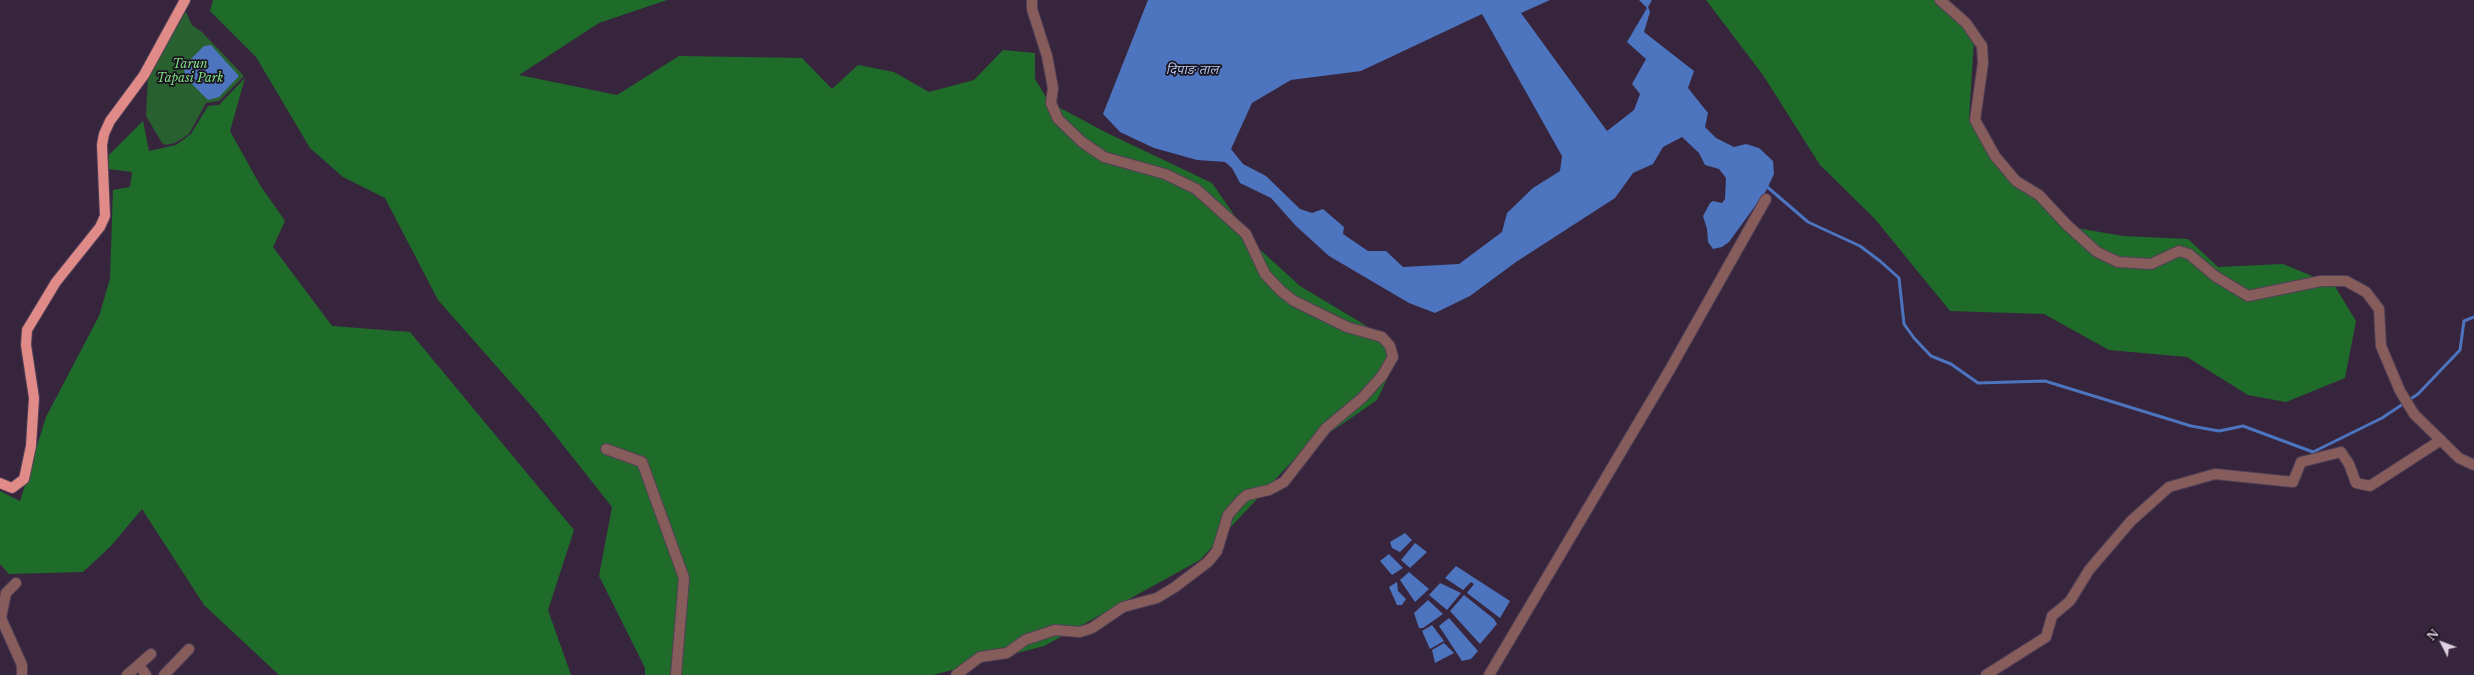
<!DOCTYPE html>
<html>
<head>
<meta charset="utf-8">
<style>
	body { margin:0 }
	#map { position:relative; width:2474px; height:675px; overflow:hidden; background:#37253d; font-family:"Libre Baskerville",serif }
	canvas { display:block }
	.north { position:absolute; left:2422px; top:623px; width:40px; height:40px; -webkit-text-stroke:3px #1a121d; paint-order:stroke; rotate:312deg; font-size:11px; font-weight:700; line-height:16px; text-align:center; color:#dcd0e0 }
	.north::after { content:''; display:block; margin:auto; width:14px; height:18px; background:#dcd0e0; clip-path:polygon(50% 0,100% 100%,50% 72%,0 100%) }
</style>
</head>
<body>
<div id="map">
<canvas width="2474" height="675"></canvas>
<div class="north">N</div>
</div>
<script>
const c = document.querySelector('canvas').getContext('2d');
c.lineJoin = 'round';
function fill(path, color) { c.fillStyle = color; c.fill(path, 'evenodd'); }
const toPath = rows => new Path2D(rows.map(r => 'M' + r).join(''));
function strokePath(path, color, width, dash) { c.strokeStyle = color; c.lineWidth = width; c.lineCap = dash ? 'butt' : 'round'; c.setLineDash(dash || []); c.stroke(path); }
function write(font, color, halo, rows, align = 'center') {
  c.font = font + ' "Libre Baskerville","Noto Sans Devanagari",serif'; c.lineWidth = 3.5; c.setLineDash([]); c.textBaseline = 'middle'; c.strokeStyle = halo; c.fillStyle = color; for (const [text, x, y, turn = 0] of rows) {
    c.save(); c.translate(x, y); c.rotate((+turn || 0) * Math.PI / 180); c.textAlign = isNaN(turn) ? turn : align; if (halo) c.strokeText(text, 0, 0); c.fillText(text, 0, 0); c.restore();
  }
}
const green = toPath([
	[184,8,192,25,202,32,244,76,219,101,206,103,189,134,175,143,166,145,162,143,146,116,148,75]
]);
const forest = toPath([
	[213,0,667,0,599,23,519,75,617,95,679,56,802,58,832,89,858,65,894,72,929,92,974,80,1003,50,1035,53,1035,79,1049,102,1107,133,1212,183,1255,245,1300,286,1365,325,1397,358,1377,400,1299,454,1200,560,1044,646,933,675,645,675,645,668,599,576,612,507,536,411,438,300,385,198,343,177,310,148,256,57,210,11],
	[1706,0,1949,0,1974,41,1969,119,2007,168,2059,225,2123,236,2188,239,2218,267,2283,264,2334,285,2356,321,2345,378,2286,402,2248,395,2187,357,2109,350,2044,314,1950,311,1875,219,1820,165,1763,75],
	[245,78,230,131,260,185,285,221,273,247,332,326,410,332,574,530,548,610,571,675,279,675,204,605,142,509,110,547,83,572,9,574,0,564,0,491,20,501,46,417,99,316,110,279,113,190,130,187,132,172,108,169,109,155,143,121,149,151,176,145,191,134,208,106,219,105]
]);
const water = toPath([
	[1148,0,1550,0,1521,13,1607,131,1634,110,1640,94,1632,84,1646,59,1627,42,1647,8,1639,0,1652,0,1648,7,1650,12,1644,32,1694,71,1688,88,1708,113,1705,127,1716,138,1734,147,1746,144,1759,148,1773,161,1774,174,1766,191,1729,242,1722,247,1713,249,1708,242,1707,229,1703,216,1710,203,1713,201,1722,203,1725,199,1726,178,1719,169,1705,165,1699,153,1682,137,1663,147,1653,164,1633,173,1615,198,1516,262,1470,296,1435,313,1409,303,1329,256,1296,226,1271,198,1240,183,1232,168,1225,162,1197,160,1154,148,1120,132,1103,114],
	[1482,14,1562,156,1560,171,1533,188,1507,213,1502,232,1459,264,1403,267,1386,251,1368,251,1343,234,1344,227,1323,209,1312,213,1300,209,1266,176,1243,164,1231,149,1252,103,1291,80,1361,71],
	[211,45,239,76,219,97,208,100,187,79,183,67,204,46],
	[1405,533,1412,540,1400,552,1392,548,1390,542],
	[1415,543,1427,552,1410,568,1401,560],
	[1389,554,1403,568,1392,575,1380,561],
	[1456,566,1510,601,1500,618,1467,593,1474,584,1471,582,1463,590,1445,578],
	[1409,572,1429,589,1415,602,1400,580],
	[1397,582,1398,591,1406,599,1402,605,1397,605,1389,587],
	[1440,583,1461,593,1447,610,1429,595],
	[1464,595,1494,619,1497,624,1480,644,1450,611],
	[1428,600,1443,614,1423,628,1419,628,1414,613],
	[1449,618,1478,651,1471,659,1462,661,1439,626],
	[1432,625,1444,641,1430,649,1422,631],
	[1444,643,1454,653,1435,663,1432,650]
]);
const stream = toPath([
	[1765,185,1808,222,1860,246,1880,261,1899,278,1904,324,1914,338,1931,356,1951,364,1978,383,2045,381,2191,426,2219,431,2243,426,2313,452,2382,418,2418,394,2460,350,2464,321,2474,317]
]);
const minor = toPath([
	[1940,0,1966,23,1982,46,1983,63,1975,120,1995,156,2016,181,2039,195,2067,225,2097,252,2118,262,2151,264,2179,251,2189,254,2215,276,2248,296,2321,281,2346,281,2366,292,2379,309,2381,346,2400,391,2414,414,2459,458,2474,465],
	[606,449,642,462,684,578,676,675],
	[16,583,6,593,1,618,22,665,22,675],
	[139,665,146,675],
	[127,675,151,654],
	[164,675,189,649],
	[956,675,980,657,1007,653,1025,640,1055,630,1080,632,1092,628,1123,607,1157,598,1175,587,1208,562,1217,551,1228,515,1241,500,1247,495,1269,490,1284,482,1326,428,1362,398,1382,376,1393,357,1390,346,1382,337,1347,327,1294,301,1281,291,1265,274,1246,234,1196,189,1165,174,1104,157,1082,142,1058,119,1051,103,1053,88,1047,56,1032,9,1032,0],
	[1489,675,1669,371,1766,199],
	[1986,675,2046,637,2052,616,2070,601,2089,570,2131,521,2169,487,2215,474,2293,482,2301,462,2341,452,2349,464,2356,483,2370,486,2441,440]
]);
const major = toPath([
	[0,483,12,488,24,479,31,446,34,398,26,345,27,330,56,282,100,227,105,216,102,145,104,134,110,121,144,75,185,0]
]);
const parkNames = [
	["Tarun",190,65],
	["Tapasi Park",190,79]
];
const waterNames = [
	["दिपाङ ताल",1192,70]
];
fill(green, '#29602f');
fill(forest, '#1f6c2a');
fill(water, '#4d74be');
strokePath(stream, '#4d74be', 3);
strokePath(minor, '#514057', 12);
strokePath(major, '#514057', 12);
strokePath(minor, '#875d5b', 10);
strokePath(major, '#e08b87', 10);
write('italic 12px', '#7edf86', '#1a121d', parkNames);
write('italic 13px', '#aec4ec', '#1a121d', waterNames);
</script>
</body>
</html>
